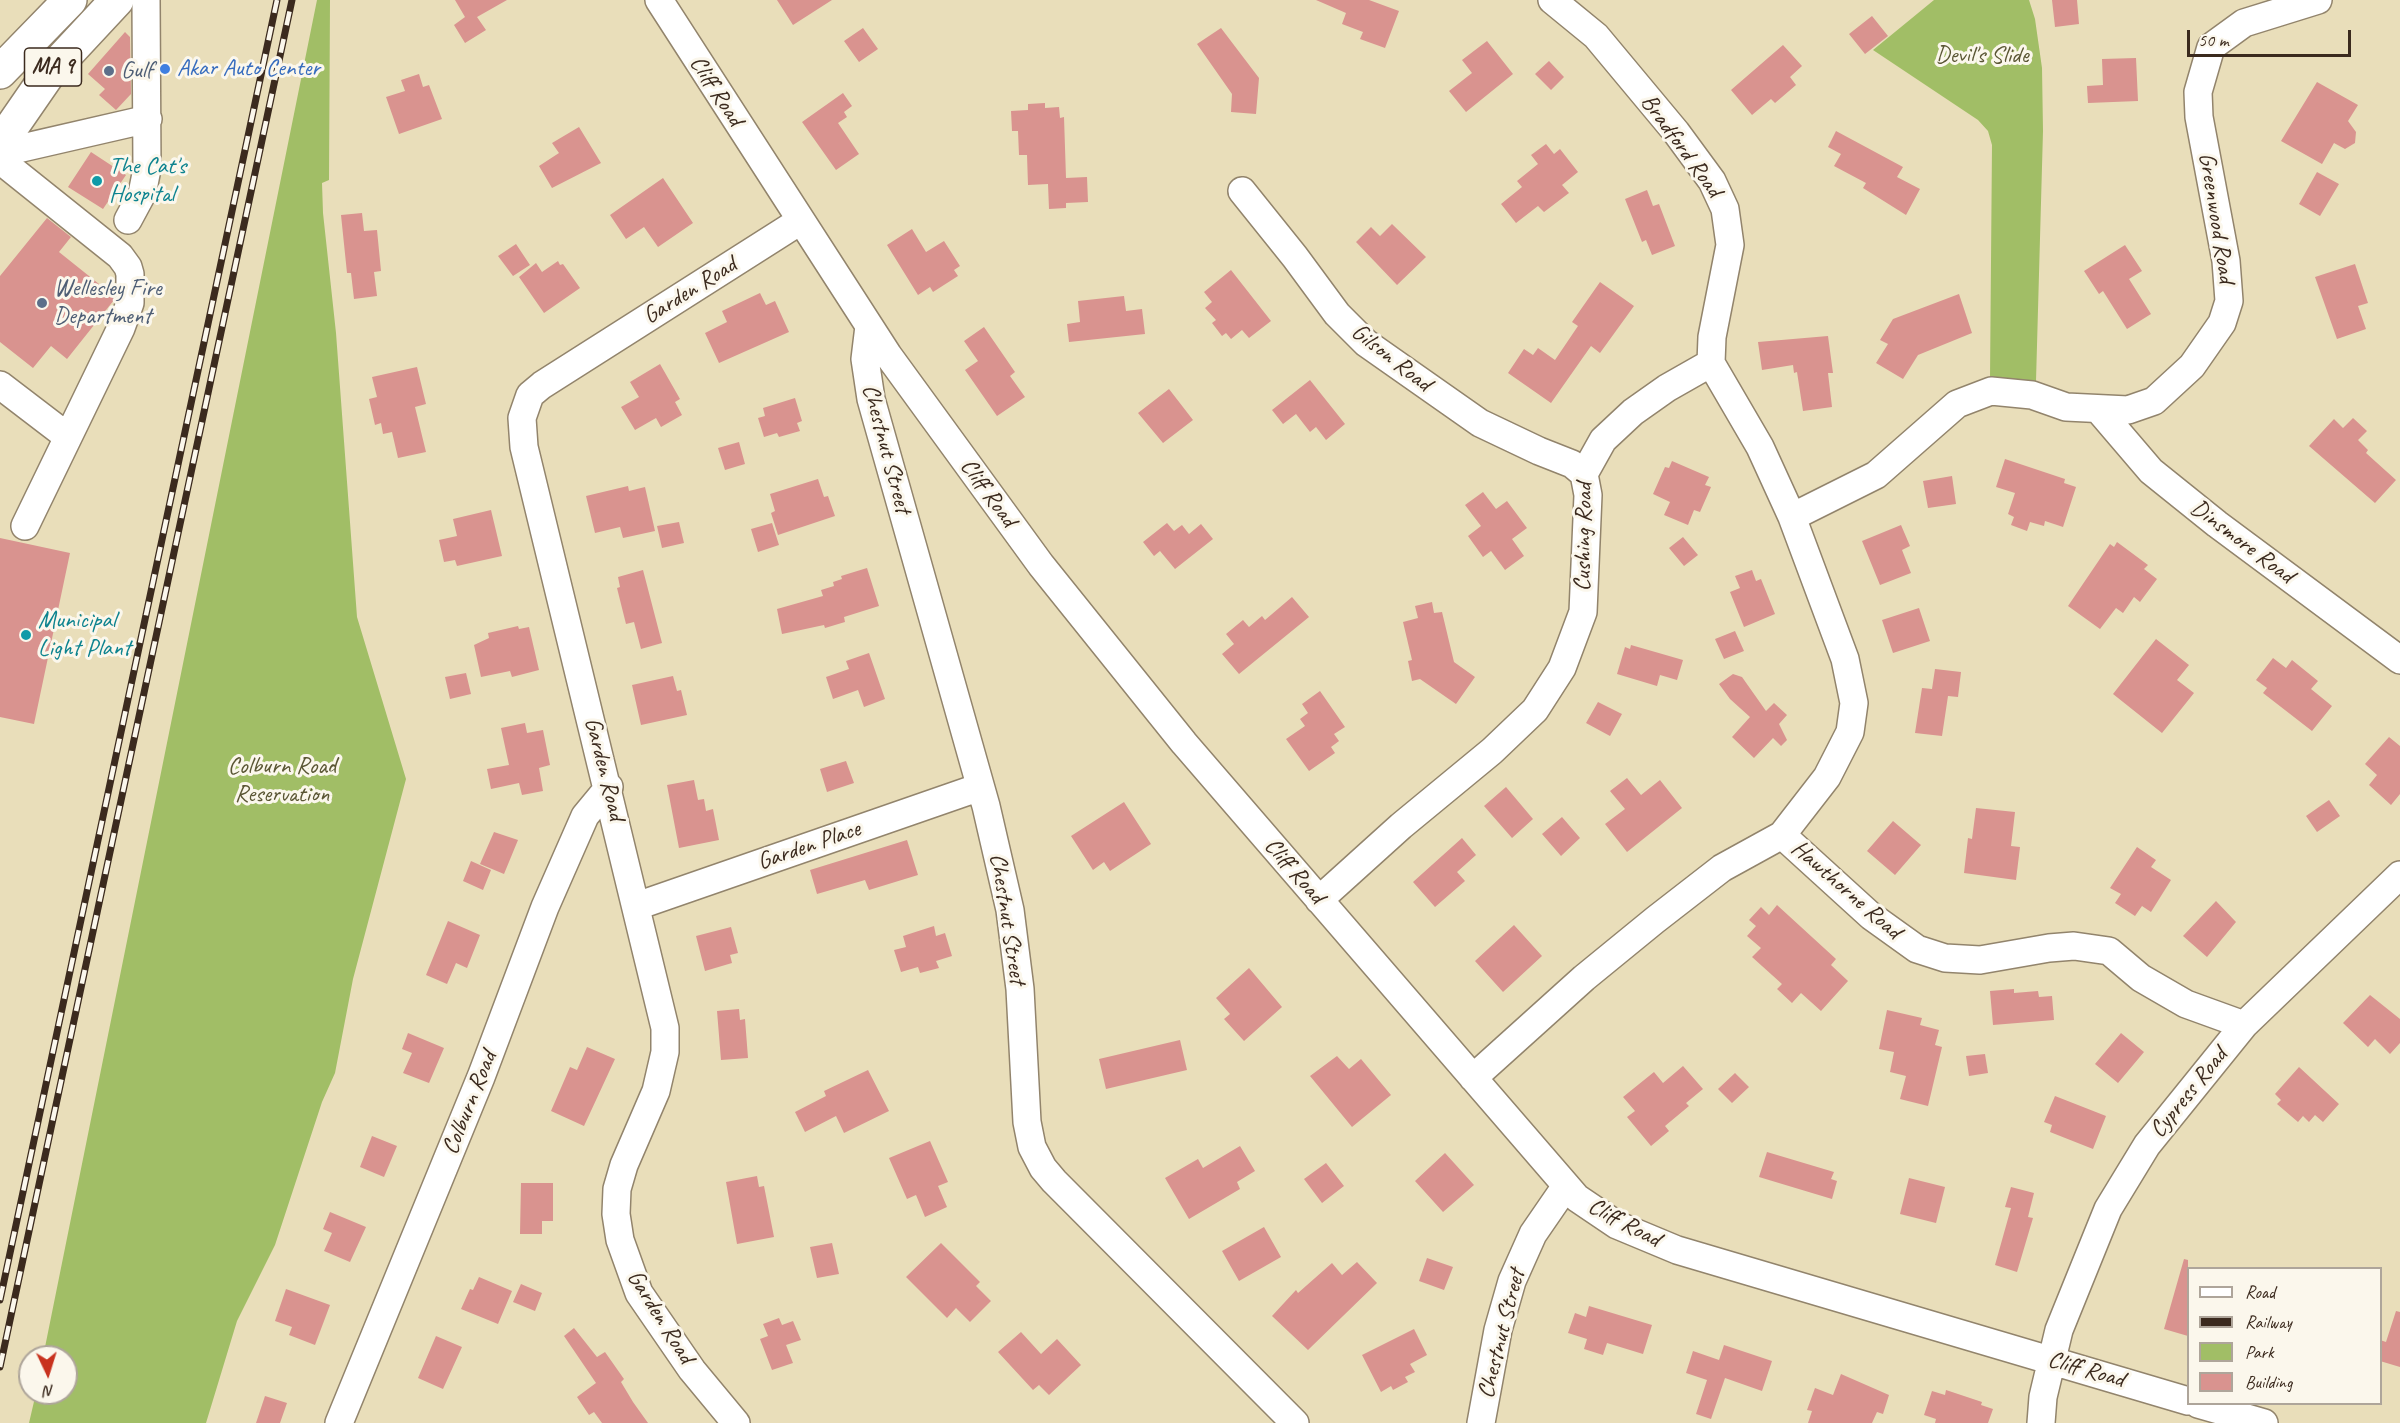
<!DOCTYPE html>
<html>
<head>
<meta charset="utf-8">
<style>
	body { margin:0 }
	#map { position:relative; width:2400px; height:1423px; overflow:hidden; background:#e9deba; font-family:Caveat,sans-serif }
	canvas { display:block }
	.legend { position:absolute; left:2187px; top:1267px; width:195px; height:138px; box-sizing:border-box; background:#fbf7ec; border:2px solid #aea59a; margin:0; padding:8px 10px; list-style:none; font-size:18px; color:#3b2a1e }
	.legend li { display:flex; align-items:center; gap:12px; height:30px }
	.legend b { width:30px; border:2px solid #aea59a }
	.north { position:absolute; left:18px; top:1345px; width:60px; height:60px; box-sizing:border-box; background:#fbf7ec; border:2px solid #aea59a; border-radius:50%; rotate:176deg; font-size:16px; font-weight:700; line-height:24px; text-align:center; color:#3b2a1e }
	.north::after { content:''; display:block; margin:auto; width:21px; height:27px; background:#c8321e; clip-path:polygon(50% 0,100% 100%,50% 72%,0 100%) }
	.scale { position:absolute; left:2187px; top:30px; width:164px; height:27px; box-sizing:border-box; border:3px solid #3b2a1e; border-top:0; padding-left:8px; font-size:18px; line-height:21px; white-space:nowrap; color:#3b2a1e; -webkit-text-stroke:4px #fbf7ec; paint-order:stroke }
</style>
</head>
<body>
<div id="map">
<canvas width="2400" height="1423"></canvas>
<ul class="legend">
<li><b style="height:8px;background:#fff"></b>Road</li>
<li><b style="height:8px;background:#3b2a1e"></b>Railway</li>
<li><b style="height:16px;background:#a1be66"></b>Park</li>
<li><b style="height:16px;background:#d9938f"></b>Building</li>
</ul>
<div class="north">N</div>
<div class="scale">50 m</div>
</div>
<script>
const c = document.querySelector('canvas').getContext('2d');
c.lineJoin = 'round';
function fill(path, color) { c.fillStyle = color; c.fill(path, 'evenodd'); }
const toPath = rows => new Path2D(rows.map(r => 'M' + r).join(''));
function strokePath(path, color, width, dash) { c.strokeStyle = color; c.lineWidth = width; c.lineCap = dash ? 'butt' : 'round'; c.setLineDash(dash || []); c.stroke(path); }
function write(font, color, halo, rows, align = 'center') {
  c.font = font + ' Caveat,sans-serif'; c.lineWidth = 6; c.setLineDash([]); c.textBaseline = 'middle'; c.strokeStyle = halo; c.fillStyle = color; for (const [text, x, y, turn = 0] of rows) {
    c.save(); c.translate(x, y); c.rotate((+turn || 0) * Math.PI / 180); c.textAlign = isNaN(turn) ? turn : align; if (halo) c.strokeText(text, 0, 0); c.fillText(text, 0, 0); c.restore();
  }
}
const green = toPath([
	[317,0,330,0,329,180,322,183,323,213,336,333,357,617,406,779,353,979,335,1073,322,1102,275,1245,237,1321,206,1423,29,1423,36,1393,66,1393,66,1357,43,1357],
	[1934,0,2029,0,2035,19,2042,68,2043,131,2036,381,1990,379,1992,145,1988,131,1978,120,1873,50]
]);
const building = toPath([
	[455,0,507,0,477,17,486,30,465,43,454,25,465,17],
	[777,0,832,0,793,25],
	[1316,0,1369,0,1399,11,1385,48,1360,39,1363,32,1342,24,1346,13],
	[2052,0,2077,0,2079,24,2055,27],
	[1872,16,1888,36,1865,54,1849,34],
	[863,28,878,49,859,62,844,41],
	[1221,28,1259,78,1256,114,1231,112,1232,94,1197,44],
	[125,32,130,37,131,94,116,110,99,95,105,89,88,74],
	[1487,41,1513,74,1466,112,1449,91,1472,73,1462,60],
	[1783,45,1802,66,1790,77,1796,85,1775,103,1771,99,1752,115,1731,90],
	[2136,58,2138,101,2088,103,2087,86,2103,85,2102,59],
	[1549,61,1564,77,1551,90,1535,74],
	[419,74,423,87,429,85,442,119,399,134,386,97,405,91,401,80],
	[2317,82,2358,105,2348,121,2356,132,2355,143,2345,149,2334,143,2322,164,2281,141],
	[843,93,852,106,844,112,847,117,838,123,859,154,836,170,802,122],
	[1045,103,1045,108,1059,107,1060,118,1064,117,1066,178,1087,177,1088,202,1066,203,1066,208,1049,209,1048,184,1028,185,1027,155,1019,155,1018,131,1012,131,1011,111,1028,110,1028,104],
	[579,127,601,163,552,188,539,166,559,153,552,143],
	[1836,131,1903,167,1897,177,1920,189,1906,215,1863,188,1866,183,1834,166,1841,154,1828,147],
	[1546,144,1554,154,1560,149,1578,172,1562,185,1569,193,1544,212,1538,206,1516,223,1501,204,1522,187,1517,181,1538,164,1531,155],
	[91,152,126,175,103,209,68,187],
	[2317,172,2339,184,2320,216,2299,204],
	[663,178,693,223,658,247,644,227,626,239,610,215],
	[1647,190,1653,206,1659,204,1675,246,1652,255,1646,240,1642,242,1625,199],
	[362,213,364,231,377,230,381,271,374,272,377,296,354,299,351,273,347,273,341,215],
	[47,218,71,237,59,252,114,296,114,300,67,359,51,346,33,368,0,342,0,276],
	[1392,224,1426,257,1397,285,1356,242,1371,227,1380,236],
	[912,229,926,252,944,241,960,266,954,270,958,276,933,292,930,287,918,295,887,245],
	[516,244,530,265,513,276,498,256],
	[2125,245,2142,271,2129,279,2151,314,2127,329,2103,291,2099,294,2084,271],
	[558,261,560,265,563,264,580,288,544,313,519,277,536,263,542,272],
	[2355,264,2368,303,2358,306,2366,329,2337,339,2315,277],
	[1231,270,1271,321,1249,338,1242,330,1231,339,1226,333,1222,336,1212,323,1216,320,1205,308,1212,302,1204,292],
	[1600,282,1634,306,1600,353,1591,346,1551,403,1508,373,1524,349,1533,355,1538,348,1555,360,1578,326,1572,322],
	[760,293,766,305,775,301,789,332,719,363,705,333,727,322,722,311],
	[1959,294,1972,333,1918,355,1903,379,1876,363,1888,344,1880,340,1893,319],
	[1124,296,1126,311,1142,309,1145,334,1069,342,1067,324,1080,322,1078,301],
	[984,327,1015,372,1010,376,1025,397,997,416,965,370,978,361,964,341],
	[1828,336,1833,373,1828,373,1832,407,1803,411,1797,372,1794,373,1793,365,1762,370,1758,342],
	[660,364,680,399,675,402,682,415,661,427,656,418,635,430,621,407,639,397,630,382],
	[417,367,426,404,415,407,426,452,398,458,392,432,383,434,381,423,375,425,369,399,377,397,372,377],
	[1310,380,1345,424,1326,440,1316,427,1310,432,1296,414,1283,424,1272,410],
	[1169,389,1193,420,1163,443,1138,413],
	[795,398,802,421,797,423,800,431,779,437,777,433,764,437,758,418,765,416,763,408],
	[2353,418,2367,431,2358,440,2368,450,2366,453,2396,480,2375,503,2309,446,2334,419,2343,428],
	[739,442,745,464,725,470,718,448],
	[2005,459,2065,479,2064,483,2076,487,2063,527,2045,521,2044,526,2030,522,2027,531,2011,525,2014,517,2008,514,2015,493,1996,487],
	[1672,461,1709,477,1705,485,1711,487,1700,512,1694,510,1688,525,1664,515,1670,502,1653,494,1665,467,1669,468],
	[1952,476,1956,504,1928,508,1923,481],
	[818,479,824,497,828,496,835,516,778,535,771,513,775,511,770,494],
	[628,486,629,491,645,487,655,531,623,538,620,527,595,533,586,496],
	[1483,492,1496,509,1507,501,1527,528,1512,539,1524,556,1505,570,1491,551,1483,557,1468,536,1481,526,1465,505],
	[491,510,502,556,457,566,455,560,444,562,439,540,457,536,453,519],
	[679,522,684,543,662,548,657,526],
	[772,523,779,545,758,552,751,529],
	[1167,523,1174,531,1182,525,1189,534,1201,524,1213,539,1175,569,1160,551,1154,556,1143,542],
	[1901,525,1910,546,1902,550,1911,573,1880,585,1862,541],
	[1683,537,1698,555,1684,566,1669,548],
	[0,538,70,553,34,724,0,717],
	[2117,542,2148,565,2144,569,2157,579,2140,602,2134,597,2123,613,2116,608,2100,629,2068,606,2110,544,2114,547],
	[867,568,879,606,844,617,845,622,825,628,824,625,782,634,777,609,823,596,821,590,834,586,833,582,842,579,841,576],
	[643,570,662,643,641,649,634,622,626,624,617,588,620,587,618,577],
	[1752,570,1756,581,1761,579,1775,614,1744,627,1730,592,1740,588,1735,576],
	[1292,597,1309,617,1239,674,1222,654,1234,644,1226,634,1243,620,1249,627,1262,616,1265,620],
	[1432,602,1434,613,1442,612,1454,662,1475,677,1456,704,1420,679,1412,681,1408,661,1412,660,1403,622,1418,618,1415,606],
	[1919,608,1930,641,1893,653,1882,620],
	[518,626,519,629,529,627,539,670,512,677,510,671,481,677,474,645,489,638,488,633],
	[1735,631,1744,651,1724,659,1715,639],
	[2156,639,2189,665,2177,680,2194,693,2162,733,2113,694],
	[1631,645,1683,660,1677,680,1660,675,1657,686,1617,674,1625,647,1630,649],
	[869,653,885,699,864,707,858,690,833,699,826,677,849,669,846,661],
	[2273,658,2286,668,2292,660,2318,681,2311,689,2332,706,2312,731,2263,693,2267,688,2256,680],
	[1935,669,1961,672,1958,697,1948,696,1942,736,1915,733,1922,688,1932,689],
	[466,673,471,694,450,699,445,677],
	[1733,674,1742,677,1766,711,1774,703,1787,715,1779,724,1787,740,1781,746,1773,738,1754,758,1732,737,1750,717,1730,699,1719,684],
	[673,676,677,691,681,690,687,715,641,725,632,685],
	[1320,691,1345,727,1334,734,1339,741,1331,747,1335,753,1309,771,1286,739,1305,726,1300,719,1308,713,1302,704],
	[1598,702,1622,714,1610,736,1586,723],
	[525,723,527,733,543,730,550,765,539,768,543,791,522,795,519,783,491,789,487,769,509,765,501,728],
	[2389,737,2400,746,2400,794,2391,805,2369,785,2377,775,2365,764],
	[846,761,854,783,827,792,820,769],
	[1627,778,1641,795,1660,780,1682,808,1627,852,1605,824,1625,809,1610,791],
	[694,780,698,800,704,799,706,811,713,809,719,840,679,848,667,785],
	[1506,787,1533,819,1512,838,1484,806],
	[2329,800,2340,816,2317,832,2306,816],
	[1124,802,1151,844,1110,871,1104,862,1093,870,1071,836],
	[1976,808,2015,812,2011,846,2020,847,2016,880,1964,873,1968,838,1972,839],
	[1562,817,1580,838,1561,856,1542,834],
	[1893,821,1921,845,1895,875,1867,851],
	[494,832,518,840,504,874,480,864],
	[1462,838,1476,855,1457,872,1465,881,1435,907,1413,882],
	[907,840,918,875,869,890,865,880,817,894,810,870],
	[2137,847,2156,860,2151,867,2171,880,2151,912,2142,906,2135,916,2115,903,2121,894,2110,888],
	[471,861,491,870,483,890,463,881],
	[2216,901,2236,922,2207,957,2183,936],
	[1777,905,1836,959,1831,965,1848,981,1821,1011,1801,993,1792,1003,1777,989,1782,984,1752,957,1761,948,1747,936,1756,926,1749,920,1761,907,1769,915],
	[448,921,480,935,467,968,456,963,447,984,426,975],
	[1514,925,1542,956,1503,992,1475,961],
	[934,926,936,936,945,933,952,956,936,961,939,968,920,973,918,967,901,972,894,950,906,947,903,936],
	[731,927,738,953,730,955,732,963,705,971,696,936],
	[1249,968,1282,1007,1244,1041,1224,1019,1230,1014,1216,998],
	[2014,989,2014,993,2038,991,2039,997,2052,996,2054,1020,1993,1025,1990,991],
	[2370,995,2400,1019,2400,1043,2390,1054,2375,1039,2368,1047,2343,1023],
	[739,1009,740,1020,745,1019,748,1058,721,1060,717,1011],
	[1887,1010,1922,1018,1920,1025,1939,1030,1935,1045,1942,1047,1928,1106,1900,1099,1906,1076,1890,1072,1894,1052,1879,1049],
	[408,1033,444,1048,429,1083,403,1073,412,1053,402,1049],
	[2121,1033,2144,1052,2118,1083,2095,1064],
	[1180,1040,1187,1070,1106,1089,1099,1059],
	[587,1047,615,1059,584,1126,551,1111,570,1067,577,1070],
	[1985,1054,1988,1073,1969,1076,1966,1056],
	[1337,1056,1349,1069,1361,1059,1391,1095,1352,1127,1310,1076],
	[1683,1066,1703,1089,1686,1103,1689,1106,1665,1126,1669,1131,1651,1146,1627,1117,1635,1111,1623,1097,1654,1072,1663,1083],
	[2299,1067,2339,1104,2323,1122,2315,1115,2309,1122,2303,1116,2298,1122,2277,1104,2281,1100,2275,1094],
	[868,1070,889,1111,844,1133,836,1116,805,1132,795,1112,826,1096,824,1091],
	[1735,1073,1749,1087,1732,1103,1718,1089],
	[2055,1096,2106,1116,2093,1149,2050,1132,2052,1125,2044,1122],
	[372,1136,397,1146,384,1177,360,1167],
	[930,1141,948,1182,938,1186,947,1207,925,1217,916,1195,907,1199,889,1158],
	[1240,1146,1255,1171,1237,1182,1240,1189,1189,1219,1165,1178,1198,1159,1203,1168],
	[1767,1152,1834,1172,1831,1179,1837,1181,1832,1199,1759,1177],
	[1445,1153,1474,1185,1443,1212,1415,1181],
	[1326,1163,1344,1186,1322,1203,1304,1179],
	[757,1176,759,1187,764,1186,774,1237,737,1244,726,1182],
	[1909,1178,1945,1187,1936,1223,1900,1214],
	[521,1183,553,1183,553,1221,542,1221,542,1234,520,1234],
	[2011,1187,2034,1193,2028,1217,2033,1218,2017,1272,1995,1265,2011,1208,2005,1207],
	[330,1212,366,1227,350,1262,324,1251,332,1233,323,1229],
	[1264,1227,1281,1257,1239,1281,1222,1251],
	[832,1243,839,1274,817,1278,810,1247],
	[941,1243,980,1282,976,1286,991,1301,970,1322,956,1308,947,1318,906,1277],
	[1427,1258,1453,1267,1444,1290,1419,1281],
	[2184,1259,2188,1260,2188,1336,2164,1329],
	[1357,1262,1377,1283,1308,1350,1272,1316,1296,1290,1298,1293,1332,1263,1342,1275],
	[479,1277,512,1291,498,1324,461,1309,470,1289,473,1290],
	[521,1284,542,1293,535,1311,513,1302],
	[286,1289,330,1305,315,1345,289,1335,292,1327,275,1321],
	[1589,1306,1652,1325,1643,1354,1607,1343,1603,1355,1584,1349,1587,1339,1568,1333,1575,1313,1586,1317],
	[2396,1311,2400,1312,2400,1367,2380,1361,2380,1340,2386,1342],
	[779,1318,782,1325,793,1321,801,1340,786,1345,793,1363,772,1370,760,1339,768,1336,763,1324],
	[574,1328,597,1357,605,1352,624,1379,621,1382,633,1402,648,1423,602,1423,594,1412,589,1415,577,1397,596,1383,564,1336],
	[1414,1329,1427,1355,1410,1364,1415,1372,1405,1377,1408,1382,1393,1390,1391,1386,1381,1392,1362,1355],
	[1021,1332,1041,1354,1057,1339,1081,1365,1049,1395,1039,1385,1033,1390,998,1352],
	[436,1336,462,1347,443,1389,418,1378],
	[1724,1345,1772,1361,1762,1391,1725,1378,1711,1419,1696,1414,1707,1380,1686,1373,1693,1351,1719,1360],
	[1841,1374,1889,1395,1883,1414,1877,1412,1872,1423,1808,1423,1812,1411,1807,1410,1815,1388,1833,1395],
	[1946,1390,1982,1402,1981,1405,1993,1409,1988,1423,1935,1423,1936,1419,1924,1415,1932,1391,1945,1395],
	[265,1396,287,1403,280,1423,256,1423]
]);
const minor = toPath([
	[659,0,888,355,1041,565,1184,743,1577,1198,1617,1225,1677,1250,2188,1401],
	[1552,0,1596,36,1676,132,1712,181,1725,209,1730,245,1712,337,1711,363],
	[0,153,148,119],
	[0,160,120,256,128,267,130,274,130,303,121,328,25,526],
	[1242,191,1295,257,1337,314,1366,343,1480,423,1539,451,1572,464,1584,474],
	[128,220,142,194,147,169,146,0],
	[869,326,865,359,871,399,986,806,1010,910,1020,989,1027,1122,1032,1147,1043,1168,1054,1181,1295,1423],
	[0,385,68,437],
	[2098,409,2151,471,2217,524,2400,660],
	[1792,517,1876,475,1957,404,1991,391,2032,395,2066,407,2128,410,2154,401,2192,366,2222,323,2229,301,2226,261,2199,117,2198,92,2211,47,2244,23,2318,0],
	[1319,900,1401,826,1492,751,1535,710,1562,668,1583,612,1588,495,1584,474,1603,440,1633,412,1667,388,1711,363,1760,447,1792,517,1845,659,1854,703,1850,732,1827,777,1782,835],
	[637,906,980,787],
	[1473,1078,1584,978,1655,920,1722,868,1782,835,1871,916,1917,949,1945,958,1980,960,2049,948,2074,946,2109,951,2141,978,2186,1004,2244,1025],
	[2198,1404,2264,1423],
	[339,1423,481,1077,545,907,585,816,609,787],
	[736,1423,692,1370,639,1293,620,1240,616,1214,617,1189,624,1165,656,1091,665,1052,665,1028,524,447,522,418,530,395,542,385,800,221],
	[1481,1423,1498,1330,1512,1281,1533,1234,1566,1186],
	[2041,1423,2043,1397,2059,1330,2108,1209,2147,1145,2244,1025,2400,875]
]);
const highway = toPath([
	[0,72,70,0],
	[0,144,49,73,117,0]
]);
const rail = toPath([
	[0,1300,277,0],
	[0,1367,292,0]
]);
const markers = [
	[165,69,6,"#3f7fe0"],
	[109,71,6,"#5c6f8a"],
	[97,181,6,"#0f9aa8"],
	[42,303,6,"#5c6f8a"],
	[26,635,6,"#0f9aa8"]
];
const shields = [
	[53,67,57]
];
const shieldNames = [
	["MA 9",53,67]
];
const parkNames = [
	["Devil's Slide",1982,56],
	["Colburn Road",282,767],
	["Reservation",282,795]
];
const shopNames = [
	["Akar Auto Center",177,69]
];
const serviceNames = [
	["Gulf",121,71],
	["Wellesley Fire",54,289],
	["Department",54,317]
];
const streetNames = [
	["Cliff Road",716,91,57],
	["Bradford Road",1681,146,54],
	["Greenwood Road",2216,218,81],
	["Garden Road",690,291,-32],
	["Gilson Road",1391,358,38],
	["Chestnut Street",886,449,75],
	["Cliff Road",988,493,54],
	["Cushing Road",1584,537,-89],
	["Dinsmore Road",2242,542,37],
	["Garden Road",604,769,76],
	["Garden Place",809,846,-19],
	["Cliff Road",1294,871,49],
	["Hawthorne Road",1846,890,41],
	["Chestnut Street",1007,919,81],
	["Cypress Road",2189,1093,-51],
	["Colburn Road",470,1103,-68],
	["Cliff Road",1624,1223,28],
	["Garden Road",660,1317,58],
	["Chestnut Street",1502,1334,-76],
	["Cliff Road",2086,1370,16]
];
const cultureNames = [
	["The Cat's",109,167],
	["Hospital",109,195],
	["Municipal",38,621],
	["Light Plant",38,649]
];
fill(green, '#a1be66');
fill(building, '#d9938f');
strokePath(minor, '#92846c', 30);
strokePath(highway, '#92846c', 36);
strokePath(minor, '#fff', 27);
strokePath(highway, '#fff', 33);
strokePath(rail, '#3b2a1e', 7);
strokePath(rail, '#fbf7ec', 4.5, [14]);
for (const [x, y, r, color] of markers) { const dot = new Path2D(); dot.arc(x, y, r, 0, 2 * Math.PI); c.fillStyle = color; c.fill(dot); strokePath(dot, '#fbf7ec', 2); }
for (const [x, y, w] of shields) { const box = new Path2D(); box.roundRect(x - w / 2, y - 19, w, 38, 4.5); c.fillStyle = '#fbf7ec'; c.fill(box); strokePath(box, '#3b2a1e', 1.5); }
write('bold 22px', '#3b2a1e', null, shieldNames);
write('24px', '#5a5634', '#fbf7ec', parkNames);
write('24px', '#366cbe', '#fbf7ec', shopNames, 'left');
write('24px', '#4e5e75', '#fbf7ec', serviceNames, 'left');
write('24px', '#3b2a1e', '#fbf7ec', streetNames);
write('24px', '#0d838f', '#fbf7ec', cultureNames, 'left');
</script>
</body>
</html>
